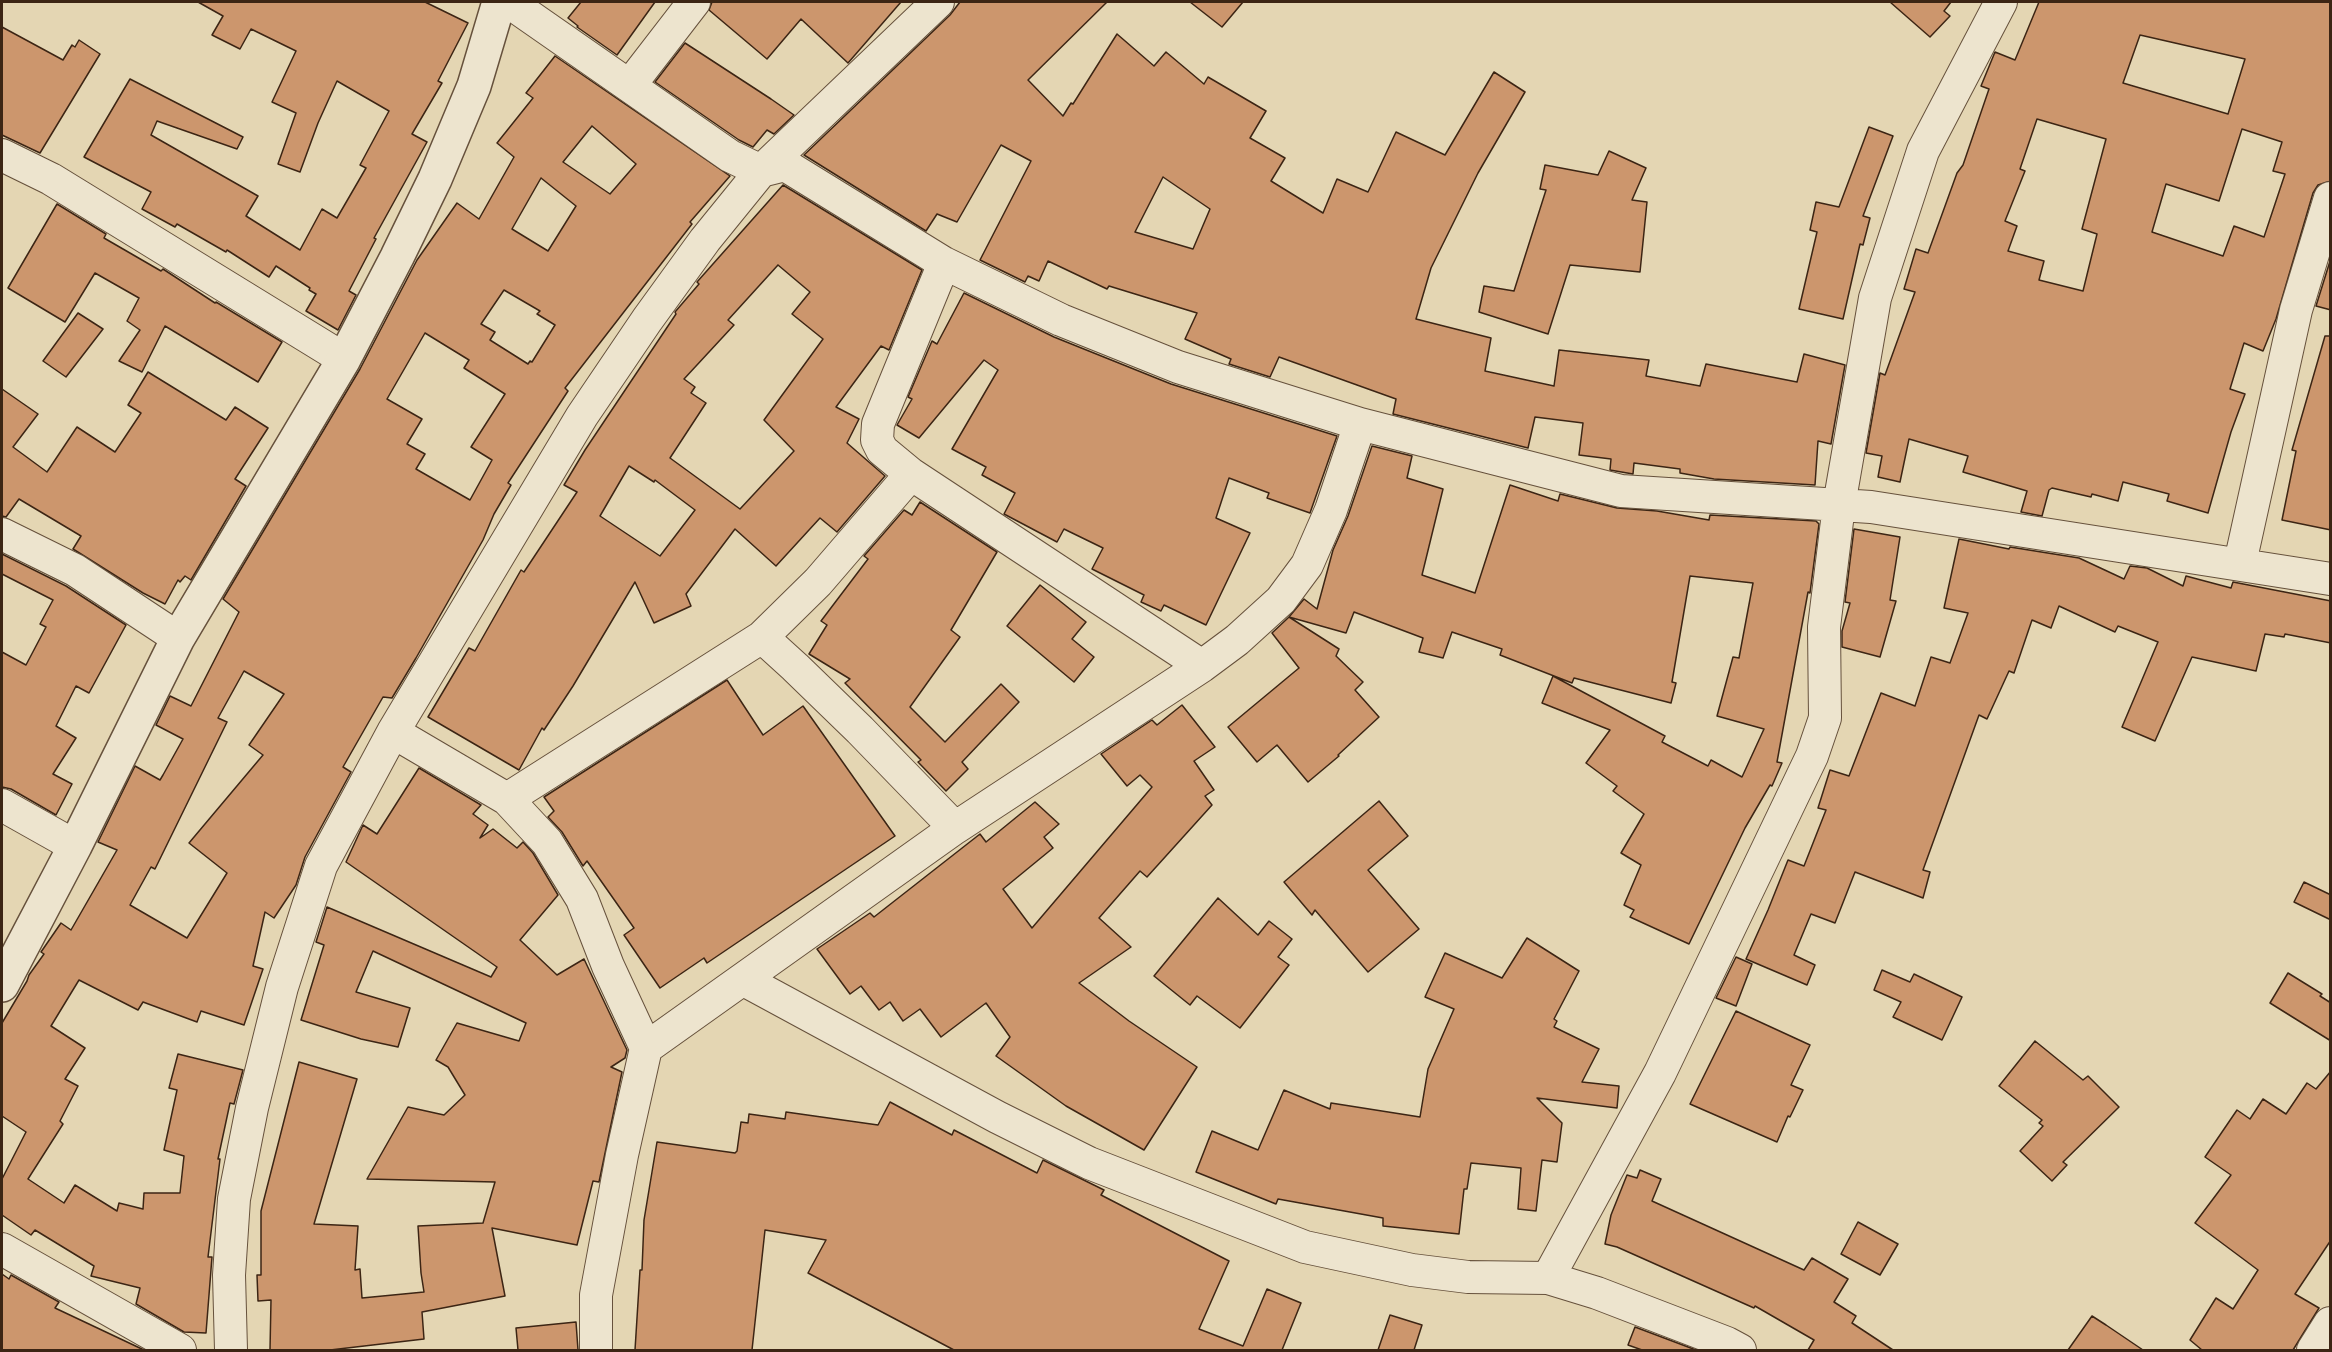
<!DOCTYPE html>
<html>
<head>
<meta charset="utf-8">
<style>
	body { margin:0 }
	#map { position:relative; width:2332px; height:1352px; overflow:hidden; background:#e4d6b3; font-family:"Gentium Book Plus",serif }
	canvas { display:block }
	.frame { position:absolute; inset:0; border:3px solid #3c2514; pointer-events:none }
</style>
</head>
<body>
<div id="map">
<canvas width="2332" height="1352"></canvas>
<div class="frame"></div>
</div>
<script>
const c = document.querySelector('canvas').getContext('2d');
c.lineJoin = 'round';
function fill(path, color) { c.fillStyle = color; c.fill(path, 'evenodd'); }
const toPath = rows => new Path2D(rows.map(r => 'M' + r).join(''));
function strokePath(path, color, width, dash) { c.strokeStyle = color; c.lineWidth = width; c.lineCap = dash ? 'butt' : 'round'; c.setLineDash(dash || []); c.stroke(path); }
const building = toPath([
	[198,2,425,2,468,23,438,81,442,83,412,134,427,142,374,238,376,239,349,291,356,295,338,330,306,311,316,294,309,290,310,288,276,266,269,277,227,250,226,252,177,224,175,227,142,209,151,192,84,157,130,79,243,137,237,149,157,121,151,135,258,196,246,216,300,250,322,209,337,218,366,168,360,165,389,111,337,81,318,123,300,172,278,164,296,113,272,102,296,51,251,29,240,49,212,35,223,16,198,2],
	[581,2,655,2,617,55,577,27,578,26,568,18,581,2],
	[712,2,901,2,848,63,801,19,767,59,709,10,712,2],
	[960,2,1107,2,1028,80,1063,116,1071,103,1073,104,1117,34,1154,66,1166,52,1204,84,1208,77,1266,111,1250,138,1285,158,1271,181,1323,213,1337,179,1368,192,1396,132,1445,155,1494,72,1525,92,1478,173,1431,268,1416,319,1491,338,1485,371,1554,386,1559,350,1649,360,1646,376,1700,386,1706,364,1797,382,1804,354,1845,365,1831,444,1818,441,1815,485,1714,479,1680,473,1680,469,1634,463,1633,474,1610,470,1611,459,1579,455,1583,423,1535,417,1528,448,1393,414,1396,399,1279,357,1270,377,1229,364,1231,359,1185,339,1197,313,1109,286,1107,289,1048,261,1039,281,1028,276,1025,282,980,260,1031,161,1001,145,957,222,937,214,926,231,804,155,950,15,960,2],
	[1163,177,1210,209,1193,249,1135,232,1163,177],
	[1190,2,1243,2,1222,27,1190,2],
	[1890,2,1951,2,1944,11,1950,16,1930,37,1890,2],
	[2039,2,2331,2,2331,181,2318,185,2313,193,2276,319,2263,351,2244,343,2230,389,2245,394,2231,432,2208,513,2167,501,2169,494,2123,482,2118,501,2092,494,2091,497,2052,488,2049,490,2042,516,2021,512,2027,491,1963,472,1968,456,1909,439,1900,482,1878,477,1882,456,1866,453,1880,373,1885,375,1915,292,1904,289,1916,249,1928,253,1957,173,1963,165,1989,89,1981,86,1995,52,2015,60,2039,2],
	[2140,35,2245,59,2228,114,2123,83,2140,35],
	[2037,119,2106,139,2082,229,2097,234,2083,291,2039,280,2044,261,2008,251,2017,226,2005,221,2025,171,2020,169,2037,119],
	[2242,129,2282,142,2273,171,2285,174,2264,237,2234,226,2223,256,2152,232,2166,184,2219,201,2242,129],
	[2,27,63,60,72,45,75,47,79,40,100,54,40,153,2,135,2,27],
	[685,43,771,99,794,115,774,134,767,130,753,147,739,140,655,82,685,43],
	[555,56,730,176,690,222,692,224,565,388,568,391,508,483,511,485,494,514,483,540,416,658,392,698,383,697,343,767,351,772,305,857,296,885,274,918,265,912,253,966,263,969,244,1025,201,1011,197,1022,143,1002,138,1010,79,980,51,1026,85,1048,65,1079,78,1086,60,1121,63,1124,28,1179,64,1203,75,1185,117,1211,119,1203,143,1209,144,1193,180,1193,184,1156,164,1150,177,1090,169,1088,178,1054,243,1070,234,1104,230,1103,218,1159,220,1159,208,1257,212,1257,206,1333,184,1332,136,1304,140,1288,91,1276,94,1266,35,1230,31,1235,2,1215,2,1179,26,1132,2,1116,2,1023,27,981,29,975,44,954,41,952,61,923,71,930,117,850,98,842,135,766,160,780,163,775,183,739,156,725,170,696,191,706,239,612,223,599,360,369,417,260,457,203,479,219,514,157,497,143,533,98,526,93,555,56],
	[592,126,636,164,610,194,563,162,592,126],
	[541,178,576,206,548,251,512,229,541,178],
	[504,290,540,311,537,314,555,325,532,362,530,361,528,364,490,340,495,332,481,324,504,290],
	[425,333,469,360,464,368,505,394,471,447,492,460,470,500,416,469,425,454,407,444,422,419,387,399,425,333],
	[244,671,284,694,249,745,263,755,189,843,227,873,187,938,130,905,151,867,155,869,227,722,218,718,244,671],
	[1869,127,1893,136,1863,216,1870,218,1863,245,1860,244,1843,319,1799,309,1817,232,1810,230,1816,202,1839,207,1869,127],
	[1609,151,1646,168,1632,200,1647,202,1640,272,1570,265,1548,334,1479,312,1484,286,1514,291,1546,190,1540,189,1545,165,1598,175,1609,151],
	[783,185,922,270,889,350,881,346,836,407,859,419,847,443,885,476,837,532,820,518,776,566,735,529,686,594,691,606,654,623,635,582,573,686,544,730,542,728,519,770,428,717,469,648,475,651,521,570,524,572,577,492,564,485,585,450,676,314,675,312,699,284,697,282,783,185],
	[778,265,810,292,792,314,823,339,764,420,794,451,740,509,670,458,706,403,691,393,695,387,684,379,734,325,728,320,778,265],
	[629,466,654,482,655,480,695,510,660,556,600,516,629,466],
	[57,204,106,234,104,238,161,271,163,269,215,303,216,302,282,342,258,382,165,326,142,372,119,361,140,330,127,321,139,298,95,273,65,322,8,288,57,204],
	[2331,258,2331,310,2316,306,2331,258],
	[964,293,1054,337,1171,384,1337,436,1310,513,1267,498,1269,493,1229,478,1216,518,1250,533,1206,625,1164,605,1161,611,1141,602,1144,595,1092,569,1103,548,1064,529,1057,542,1004,514,1015,493,982,475,986,467,952,449,998,370,984,360,919,438,897,425,912,399,908,397,932,341,937,344,964,293],
	[78,313,103,329,66,377,43,361,78,313],
	[2325,336,2331,336,2331,530,2282,520,2296,451,2292,450,2325,336],
	[148,372,226,420,235,407,268,428,235,479,246,486,191,580,185,576,180,582,178,580,165,604,143,593,73,549,81,536,19,499,6,517,2,516,2,389,38,414,13,447,47,472,77,427,115,452,141,413,128,405,148,372],
	[1372,446,1412,456,1407,478,1443,489,1422,575,1475,593,1510,485,1558,501,1560,494,1617,508,1657,511,1709,520,1710,515,1816,521,1819,524,1810,593,1808,592,1777,762,1782,763,1772,786,1770,785,1745,828,1689,944,1630,917,1634,910,1624,905,1641,865,1621,853,1644,814,1613,791,1617,786,1586,763,1610,730,1542,703,1553,676,1665,736,1662,742,1708,766,1711,760,1742,777,1764,729,1717,716,1733,657,1739,658,1753,583,1690,576,1672,682,1676,683,1671,703,1574,678,1572,683,1500,655,1502,649,1452,632,1443,658,1419,652,1423,638,1354,612,1346,633,1289,617,1304,599,1317,609,1333,550,1348,516,1372,446],
	[920,502,997,552,951,630,960,637,910,707,945,742,1001,684,1019,702,962,762,968,769,946,791,918,762,921,760,845,683,850,679,809,654,827,625,821,621,868,559,864,556,904,510,912,515,920,502],
	[1854,529,1900,537,1890,600,1896,601,1880,657,1842,647,1842,631,1850,603,1845,602,1854,529],
	[1959,539,2009,549,2010,547,2079,558,2124,579,2130,566,2147,568,2183,586,2186,576,2231,588,2233,582,2331,601,2331,643,2285,634,2284,637,2265,634,2256,671,2192,657,2155,741,2122,727,2158,642,2118,626,2115,632,2059,606,2051,628,2032,620,2014,673,2009,671,1987,719,1979,715,1923,870,1930,872,1923,898,1855,872,1835,923,1811,914,1794,955,1815,965,1807,985,1746,959,1768,910,1788,860,1804,866,1826,810,1818,808,1830,770,1849,776,1881,693,1915,706,1931,657,1950,663,1968,613,1944,608,1959,539],
	[2,554,66,586,126,625,89,693,76,686,56,726,76,738,53,774,72,784,56,815,11,789,2,787,2,652,26,665,46,627,40,624,53,600,2,574,2,554],
	[1040,585,1086,622,1072,639,1094,657,1074,682,1007,626,1040,585],
	[1289,617,1339,649,1336,656,1363,682,1355,690,1379,717,1338,755,1339,756,1308,782,1277,745,1257,762,1228,727,1299,668,1272,633,1289,617],
	[727,680,763,735,803,706,895,836,707,963,704,958,660,988,624,935,634,928,587,861,583,866,562,832,548,817,554,811,544,797,727,680],
	[1182,705,1215,747,1194,761,1214,790,1205,796,1212,805,1147,877,1140,871,1099,918,1131,947,1079,983,1129,1021,1197,1067,1144,1150,1066,1106,996,1056,1010,1037,986,1003,941,1037,920,1009,903,1021,890,1002,879,1010,861,986,850,994,817,949,870,913,874,917,980,834,986,842,1035,802,1059,824,1044,837,1053,848,1003,889,1032,928,1152,787,1140,775,1127,786,1101,754,1152,720,1157,725,1182,705],
	[419,768,481,805,473,814,488,825,480,838,493,829,517,848,523,842,533,853,558,895,520,940,557,975,584,959,627,1050,625,1058,611,1067,622,1072,599,1182,593,1181,577,1245,492,1228,505,1296,422,1312,424,1339,330,1350,270,1350,271,1300,258,1301,257,1275,261,1275,261,1211,299,1062,357,1079,314,1224,358,1226,355,1270,360,1269,362,1298,424,1292,421,1273,418,1226,483,1223,495,1182,367,1179,408,1107,444,1115,465,1095,448,1067,436,1060,457,1023,519,1041,526,1023,373,951,356,992,410,1008,398,1047,361,1039,301,1020,324,945,316,942,327,907,491,977,497,967,346,862,363,825,377,834,419,768],
	[1379,801,1408,836,1368,870,1419,929,1368,972,1315,910,1312,915,1284,882,1379,801],
	[2304,882,2331,895,2331,920,2294,902,2304,882],
	[1218,898,1258,935,1269,921,1292,939,1278,957,1289,965,1240,1028,1197,996,1190,1005,1154,976,1218,898],
	[1527,938,1579,971,1554,1019,1557,1021,1554,1027,1599,1049,1582,1082,1619,1086,1617,1108,1537,1098,1562,1123,1557,1162,1542,1160,1536,1211,1518,1209,1521,1168,1471,1163,1467,1189,1464,1189,1459,1234,1383,1226,1383,1218,1278,1199,1276,1204,1196,1172,1212,1131,1258,1150,1284,1090,1330,1109,1331,1103,1420,1117,1428,1069,1454,1009,1425,997,1445,953,1502,978,1527,938],
	[1736,957,1752,964,1736,1006,1716,998,1736,957],
	[1882,970,1910,982,1914,974,1962,997,1942,1040,1893,1017,1901,1002,1874,990,1882,970],
	[2288,973,2322,994,2320,996,2331,1003,2331,1041,2270,1003,2288,973],
	[1736,1011,1810,1045,1791,1085,1803,1090,1790,1117,1788,1116,1777,1142,1690,1104,1736,1011],
	[2035,1041,2083,1080,2088,1076,2119,1107,2063,1162,2067,1165,2052,1181,2020,1151,2043,1126,2039,1123,2042,1120,1999,1086,2035,1041],
	[2331,1071,2331,1240,2295,1294,2319,1308,2293,1350,2202,1350,2190,1340,2216,1298,2233,1309,2258,1270,2195,1223,2231,1175,2205,1157,2237,1110,2250,1119,2263,1099,2286,1114,2307,1083,2316,1089,2331,1071],
	[890,1102,952,1135,954,1130,1037,1173,1043,1160,1104,1190,1101,1195,1229,1261,1199,1329,1243,1346,1267,1289,1301,1303,1282,1350,954,1350,808,1273,826,1240,765,1230,752,1350,635,1350,640,1270,642,1270,644,1220,657,1142,735,1153,737,1151,741,1122,748,1123,749,1114,785,1119,786,1112,878,1125,890,1102],
	[1640,1170,1661,1179,1652,1201,1804,1270,1812,1258,1848,1279,1834,1302,1856,1316,1852,1323,1893,1350,1808,1350,1814,1340,1755,1306,1754,1308,1617,1247,1605,1244,1611,1215,1627,1175,1637,1178,1640,1170],
	[1858,1222,1898,1244,1880,1275,1841,1254,1858,1222],
	[2,1274,9,1279,11,1275,59,1302,55,1308,144,1350,2,1350,2,1274],
	[1390,1315,1422,1325,1414,1350,1378,1350,1390,1315],
	[2092,1316,2106,1325,2143,1350,2068,1350,2092,1316],
	[576,1322,578,1350,518,1350,516,1328,576,1322],
	[1635,1327,1696,1350,1642,1350,1628,1345,1635,1327]
]);
const minor = toPath([
	[509,2,730,156,761,171,785,165,944,263,1061,320,1178,367,1360,424,1621,491,1871,507,2330,579],
	[630,85,694,2],
	[2,155,51,179,344,359],
	[944,263,878,424,877,440,882,450,911,474,1202,666],
	[2,534,75,570,178,638],
	[2240,563,2296,310,2330,198],
	[762,637,818,582,911,474],
	[393,732,507,799,547,842,582,899,608,966,646,1048,622,1155,596,1295,596,1350],
	[507,799,762,637,795,667,860,730,955,828],
	[2,805,75,846],
	[744,980,997,1117,1089,1163,1305,1247,1412,1270,1468,1277,1548,1278,1597,1293,1727,1343,1740,1350],
	[646,1048,955,828,1202,666,1237,640,1281,600,1307,565,1331,510,1360,424],
	[2,1249,180,1350],
	[1548,1278,1660,1073,1812,756,1825,718,1824,627,1839,505,1875,298,1923,151,2001,2],
	[231,1350,229,1275,234,1199,252,1108,282,987,321,866,393,732,582,416,647,320,705,240,761,171,938,2],
	[2313,1350,2330,1323]
]);
const tertiary = toPath([
	[2,985,75,846,178,638,344,359,397,257,435,179,474,86,499,2]
]);
fill(building, '#cc966d');
strokePath(building, '#3c2514', 1.5);
strokePath(minor, '#66513c', 34);
strokePath(tertiary, '#66513c', 36);
strokePath(minor, '#ede4ce', 32);
strokePath(tertiary, '#ede4ce', 33);
</script>
</body>
</html>
